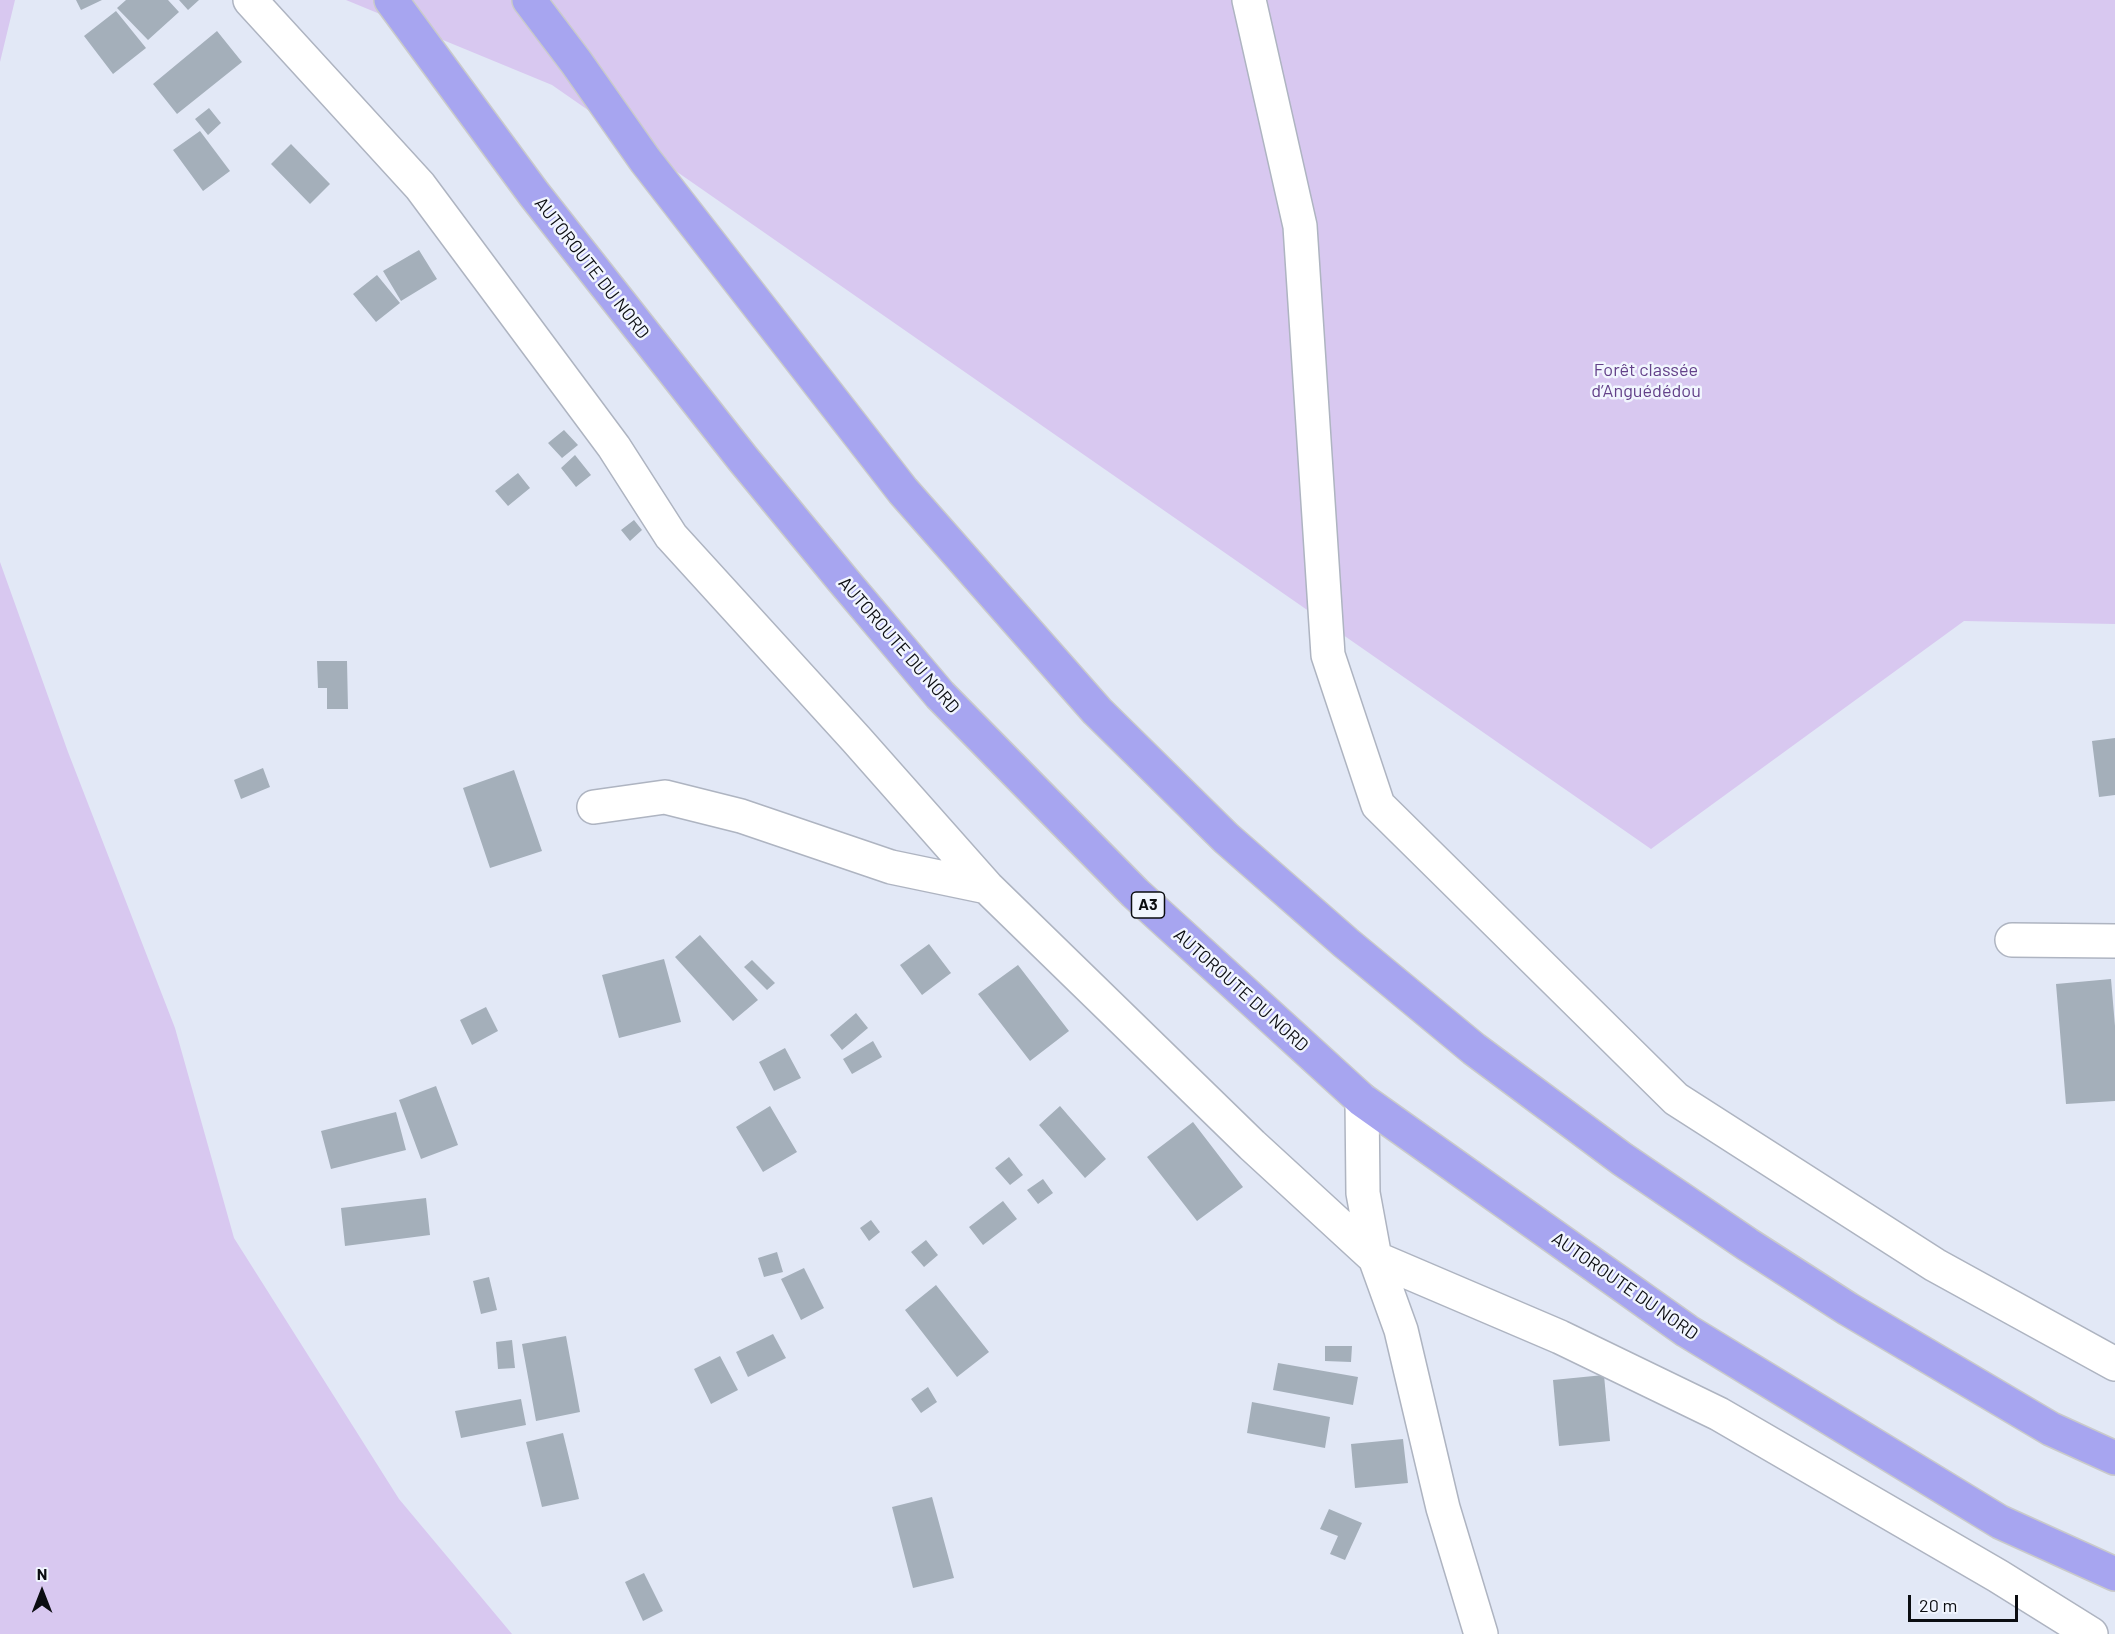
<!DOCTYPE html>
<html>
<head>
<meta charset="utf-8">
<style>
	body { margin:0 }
	#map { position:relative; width:2115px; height:1634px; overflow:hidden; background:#e2e8f6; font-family:Barlow,sans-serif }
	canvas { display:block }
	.north { position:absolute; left:12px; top:1562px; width:60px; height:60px; -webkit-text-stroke:4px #f1f5fe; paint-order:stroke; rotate:0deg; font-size:16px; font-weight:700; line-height:24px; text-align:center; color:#0b0d11 }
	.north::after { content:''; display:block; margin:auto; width:21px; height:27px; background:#0b0d11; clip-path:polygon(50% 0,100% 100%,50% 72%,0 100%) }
	.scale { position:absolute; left:1908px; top:1595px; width:110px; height:27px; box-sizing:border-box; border:3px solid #0b0d11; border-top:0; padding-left:8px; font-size:18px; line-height:21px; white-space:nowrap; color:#0b0d11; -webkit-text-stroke:4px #f1f5fe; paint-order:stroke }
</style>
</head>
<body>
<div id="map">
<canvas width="2115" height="1634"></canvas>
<div class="north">N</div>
<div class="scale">20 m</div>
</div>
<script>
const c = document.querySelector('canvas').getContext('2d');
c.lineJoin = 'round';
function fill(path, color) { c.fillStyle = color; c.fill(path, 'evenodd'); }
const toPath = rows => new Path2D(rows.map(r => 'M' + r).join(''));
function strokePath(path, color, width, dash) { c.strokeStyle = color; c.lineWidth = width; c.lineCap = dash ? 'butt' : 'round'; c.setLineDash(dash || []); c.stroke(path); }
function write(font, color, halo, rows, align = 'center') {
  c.font = font + ' Barlow,sans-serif'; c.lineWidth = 5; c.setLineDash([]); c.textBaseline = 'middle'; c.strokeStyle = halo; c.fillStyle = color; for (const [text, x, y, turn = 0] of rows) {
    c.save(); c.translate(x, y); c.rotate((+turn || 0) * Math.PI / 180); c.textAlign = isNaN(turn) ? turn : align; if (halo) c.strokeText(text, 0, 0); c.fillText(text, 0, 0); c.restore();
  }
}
const green = toPath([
	[0,0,15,0,0,62],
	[346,0,2115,0,2115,624,1964,621,1651,849,552,85],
	[0,562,68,752,175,1028,234,1238,399,1499,512,1634,0,1634]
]);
const building = toPath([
	[76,0,102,0,81,10],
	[126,0,168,0,179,12,148,40,117,8],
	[179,0,199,0,188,10],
	[116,11,146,48,113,74,84,36],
	[217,31,242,62,177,114,153,84],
	[209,108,221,123,208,135,195,119],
	[200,131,230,171,203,191,173,150],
	[291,144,330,184,310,204,271,164],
	[419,250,437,279,401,301,383,271],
	[377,275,400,303,376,322,353,294],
	[564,430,578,445,562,458,548,443],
	[575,455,591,475,576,487,561,468],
	[518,473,530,488,508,506,495,491],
	[634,520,642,530,630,541,621,530],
	[317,661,347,661,348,709,327,709,327,688,318,688],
	[2115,738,2115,795,2099,797,2092,741],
	[263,768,270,787,241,799,234,780],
	[514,770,542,851,490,868,463,788],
	[700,935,758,1000,733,1021,675,957],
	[929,944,951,973,922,995,900,965],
	[664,959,681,1022,619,1038,602,975],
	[752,960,775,983,767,990,744,967],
	[1018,965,1069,1031,1030,1061,978,994],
	[2111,979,2115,1026,2115,1101,2066,1104,2056,984],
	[486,1007,498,1031,472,1045,460,1020],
	[856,1013,868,1028,842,1050,830,1035],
	[873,1041,882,1057,852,1074,843,1059],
	[785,1048,801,1078,774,1091,759,1062],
	[436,1086,458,1145,421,1159,399,1100],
	[770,1106,797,1152,763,1172,736,1127],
	[1060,1106,1106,1159,1085,1178,1039,1125],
	[396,1112,406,1150,331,1169,321,1131],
	[1193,1122,1243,1187,1197,1221,1147,1157],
	[1009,1157,1023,1175,1010,1185,995,1168],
	[1043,1179,1053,1193,1038,1204,1027,1190],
	[426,1198,430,1235,345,1246,341,1208],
	[1003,1201,1017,1219,983,1245,969,1227],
	[871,1220,880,1232,869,1241,860,1228],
	[926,1240,938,1255,924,1267,911,1252],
	[777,1252,783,1272,764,1277,758,1258],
	[804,1268,824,1308,801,1320,781,1279],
	[489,1277,497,1310,481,1314,473,1281],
	[936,1285,989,1352,957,1377,905,1310],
	[773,1334,786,1358,748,1377,736,1352],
	[566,1336,580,1412,536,1421,522,1344],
	[512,1340,515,1368,498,1369,496,1342],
	[1325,1346,1352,1346,1351,1362,1325,1361],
	[720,1356,738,1390,711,1404,694,1369],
	[1278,1363,1358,1377,1353,1405,1273,1390],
	[1604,1375,1610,1441,1559,1446,1553,1380],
	[928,1387,937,1402,921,1413,911,1399],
	[521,1399,526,1425,461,1438,455,1411],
	[1252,1402,1330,1417,1325,1448,1247,1433],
	[563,1433,579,1499,542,1507,526,1442],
	[1403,1439,1408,1483,1355,1488,1351,1444],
	[932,1497,954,1578,913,1588,892,1507],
	[1329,1509,1362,1523,1345,1560,1330,1554,1338,1536,1320,1529],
	[644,1573,663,1611,643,1621,625,1582]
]);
const minor = toPath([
	[250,0,420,186,614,447,671,536,856,739,987,887,1252,1145,1375,1258,1560,1337,1719,1414,1998,1576,2091,1634],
	[1249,0,1300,226,1328,655,1378,805,1676,1099,1935,1265,2115,1364],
	[594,807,665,797,741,816,891,867,987,887],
	[2012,940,2115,941],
	[1362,1100,1363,1193,1375,1258,1401,1330,1443,1508,1481,1634]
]);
const highway = toPath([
	[391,0,534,194,743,459,842,579,940,695,1135,893,1362,1100,1687,1331,2000,1522,2115,1574],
	[529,0,576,62,645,160,903,491,1097,711,1226,838,1346,943,1474,1049,1622,1159,1747,1244,1848,1309,2051,1429,2115,1458]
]);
const shields = [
	[1148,905,33]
];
const shieldNames = [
	["A3",1148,905]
];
const streetNames = [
	["AUTOROUTE DU NORD",592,268,52],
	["AUTOROUTE DU NORD",899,645,49],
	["AUTOROUTE DU NORD",1241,990,42],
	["AUTOROUTE DU NORD",1625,1286,35]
];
const parkNames = [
	["Forêt classée",1646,370],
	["d’Anguédédou",1646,391]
];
fill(green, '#d8c8f0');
fill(building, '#a4afba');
strokePath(minor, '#aeb4c1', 36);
strokePath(highway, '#c9cacb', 36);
strokePath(minor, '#fff', 33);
strokePath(highway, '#a7a5f0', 33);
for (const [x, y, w] of shields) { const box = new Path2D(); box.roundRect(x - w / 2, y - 13, w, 26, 4.5); c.fillStyle = '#f1f5fe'; c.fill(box); strokePath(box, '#0b0d11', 1.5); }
write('bold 16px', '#0b0d11', null, shieldNames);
write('18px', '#0b0d11', '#f1f5fe', streetNames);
write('18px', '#634189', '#f1f5fe', parkNames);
</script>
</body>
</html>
